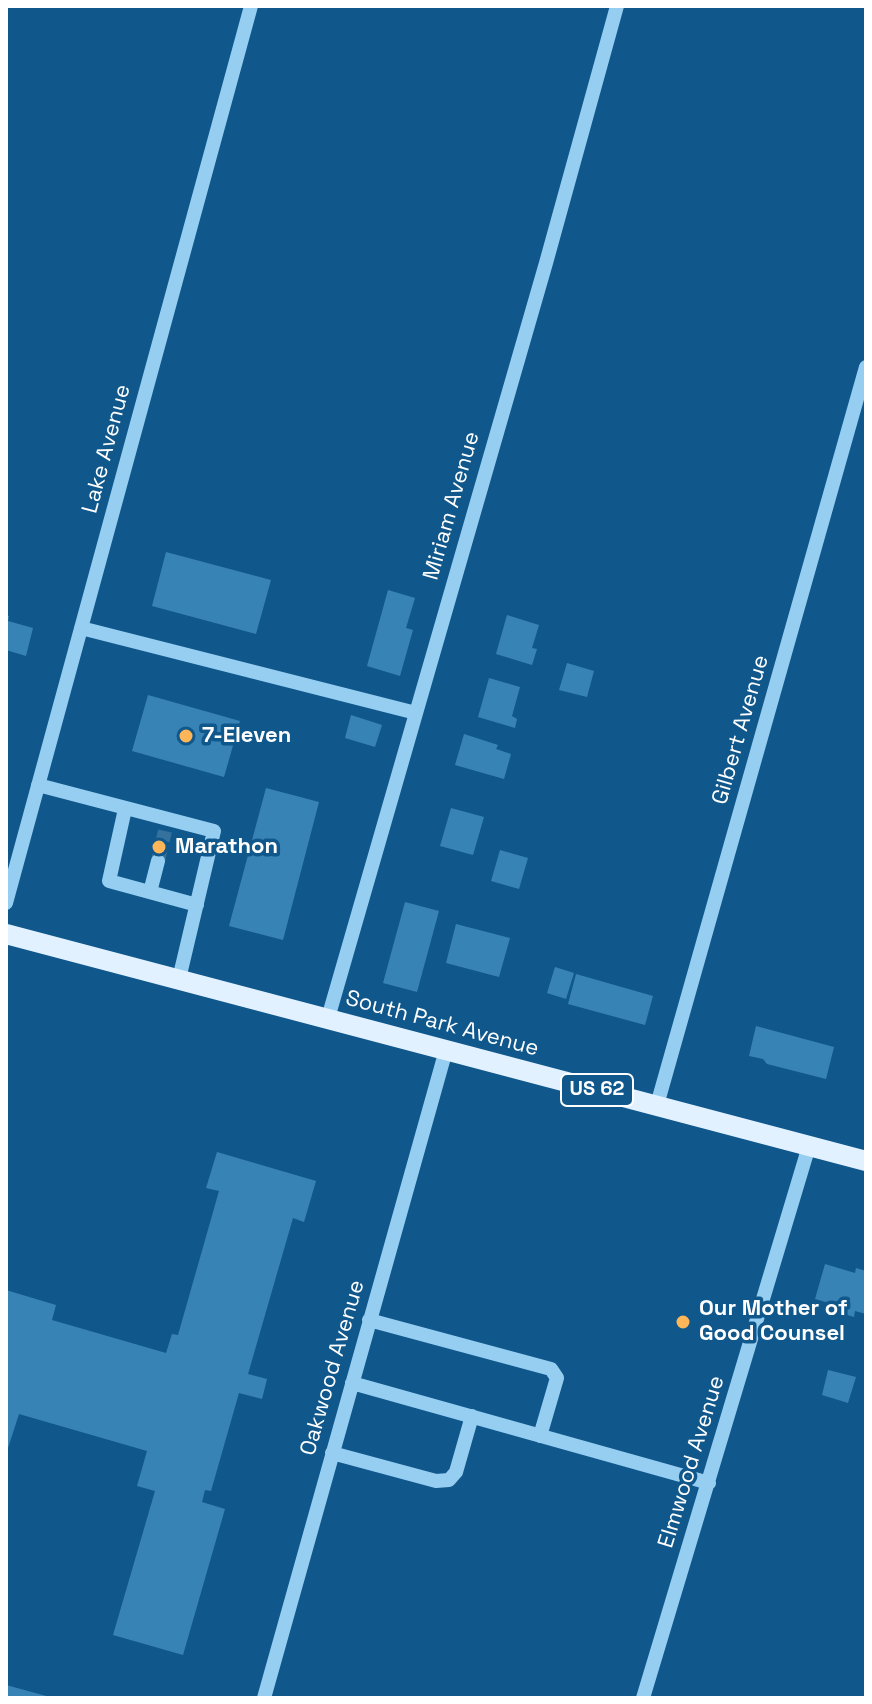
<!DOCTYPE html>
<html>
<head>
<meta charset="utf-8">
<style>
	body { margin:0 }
	#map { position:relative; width:872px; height:1704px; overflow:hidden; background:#10588c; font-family:"Space Grotesk",sans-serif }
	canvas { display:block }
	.frame { position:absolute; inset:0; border:8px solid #fff; pointer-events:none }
</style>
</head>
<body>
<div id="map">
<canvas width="872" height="1704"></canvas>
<div class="frame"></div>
</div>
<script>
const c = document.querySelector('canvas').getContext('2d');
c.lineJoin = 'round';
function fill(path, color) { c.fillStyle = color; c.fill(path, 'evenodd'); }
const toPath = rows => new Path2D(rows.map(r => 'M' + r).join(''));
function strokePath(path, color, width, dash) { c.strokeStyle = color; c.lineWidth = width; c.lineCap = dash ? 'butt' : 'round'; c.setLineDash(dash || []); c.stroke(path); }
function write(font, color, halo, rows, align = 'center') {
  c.font = font + ' "Space Grotesk",sans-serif'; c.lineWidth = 7; c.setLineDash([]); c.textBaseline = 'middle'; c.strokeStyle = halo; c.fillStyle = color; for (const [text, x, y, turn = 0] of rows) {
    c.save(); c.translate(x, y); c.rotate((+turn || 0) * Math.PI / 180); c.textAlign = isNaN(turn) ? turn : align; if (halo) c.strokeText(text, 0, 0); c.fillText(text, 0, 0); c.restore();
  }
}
const building = toPath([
	[166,552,271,580,256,634,152,606],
	[388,590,415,598,406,628,413,630,400,676,367,666],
	[6,615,9,616,8,621,33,628,26,656,6,650],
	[507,615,539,625,532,648,537,649,532,665,496,654],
	[567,663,594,671,587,697,559,690],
	[489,678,520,687,512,716,517,719,515,728,478,717],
	[148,695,240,721,224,777,132,751],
	[351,715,382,725,375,747,345,738],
	[464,734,498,745,496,749,511,754,504,779,455,765],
	[266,788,319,802,283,940,229,926],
	[451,808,484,817,473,855,440,846],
	[500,850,528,858,519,889,491,881],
	[405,902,439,911,417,992,383,983],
	[456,924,510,938,499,977,446,963],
	[555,967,574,973,566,999,547,993],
	[576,974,653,996,645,1025,568,1004],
	[756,1026,834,1047,826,1079,767,1064,763,1059,749,1056],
	[217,1152,316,1181,304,1222,293,1218,248,1374,267,1379,262,1399,239,1393,211,1491,205,1490,202,1502,225,1509,183,1655,113,1635,155,1491,137,1486,147,1451,19,1414,8,1448,6,1448,6,1290,56,1305,52,1320,166,1353,172,1334,178,1335,219,1191,206,1188],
	[825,1264,855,1273,856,1268,866,1271,866,1314,855,1311,854,1317,838,1312,839,1306,815,1299],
	[828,1370,856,1377,848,1403,822,1395],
	[6,1685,50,1697,49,1698,6,1698]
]);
const minorTunnel = toPath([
	[158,861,165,831]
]);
const minor = toPath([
	[81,628,416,713],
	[38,785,214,831,179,979],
	[125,809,109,881,197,905],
	[150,892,158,861],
	[6,903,251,6],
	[328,1018,546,263,617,6],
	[657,1105,866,367],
	[369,1320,551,1369,557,1378,540,1436],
	[352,1383,709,1483],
	[332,1453,436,1481,449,1480,456,1472,472,1416],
	[264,1698,446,1050],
	[643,1698,809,1146]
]);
const major = toPath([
	[6,934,866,1161]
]);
const markers = [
	[186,736,8,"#ffb658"],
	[159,847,8,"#ffb658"],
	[683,1322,8,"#ffb658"]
];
const shields = [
	[597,1090,72]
];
const shieldNames = [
	["US 62",597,1090]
];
const streetNames = [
	["Lake Avenue",107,449,-75],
	["Miriam Avenue",452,506,-74],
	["Gilbert Avenue",741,730,-74],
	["South Park Avenue",442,1024,15],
	["Oakwood Avenue",333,1368,-74],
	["Elmwood Avenue",692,1462,-73]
];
const poiNames = [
	["7-Eleven",202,736],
	["Marathon",175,847],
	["Our Mother of",699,1309],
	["Good Counsel",699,1334]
];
fill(building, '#3883b6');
strokePath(minorTunnel, '#34719d', 14, [14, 7]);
strokePath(minor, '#96cef2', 14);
strokePath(major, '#e2f1ff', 20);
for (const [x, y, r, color] of markers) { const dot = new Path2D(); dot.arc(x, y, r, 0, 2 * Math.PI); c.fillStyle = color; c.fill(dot); strokePath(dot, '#10588c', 3); }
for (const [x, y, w] of shields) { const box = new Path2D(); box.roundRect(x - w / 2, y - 16, w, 32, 6); c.fillStyle = '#10588c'; c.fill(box); strokePath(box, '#fff', 2); }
write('bold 20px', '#fff', null, shieldNames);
write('22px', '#fff', '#10588c', streetNames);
write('bold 22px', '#fff', '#10588c', poiNames, 'left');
</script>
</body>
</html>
